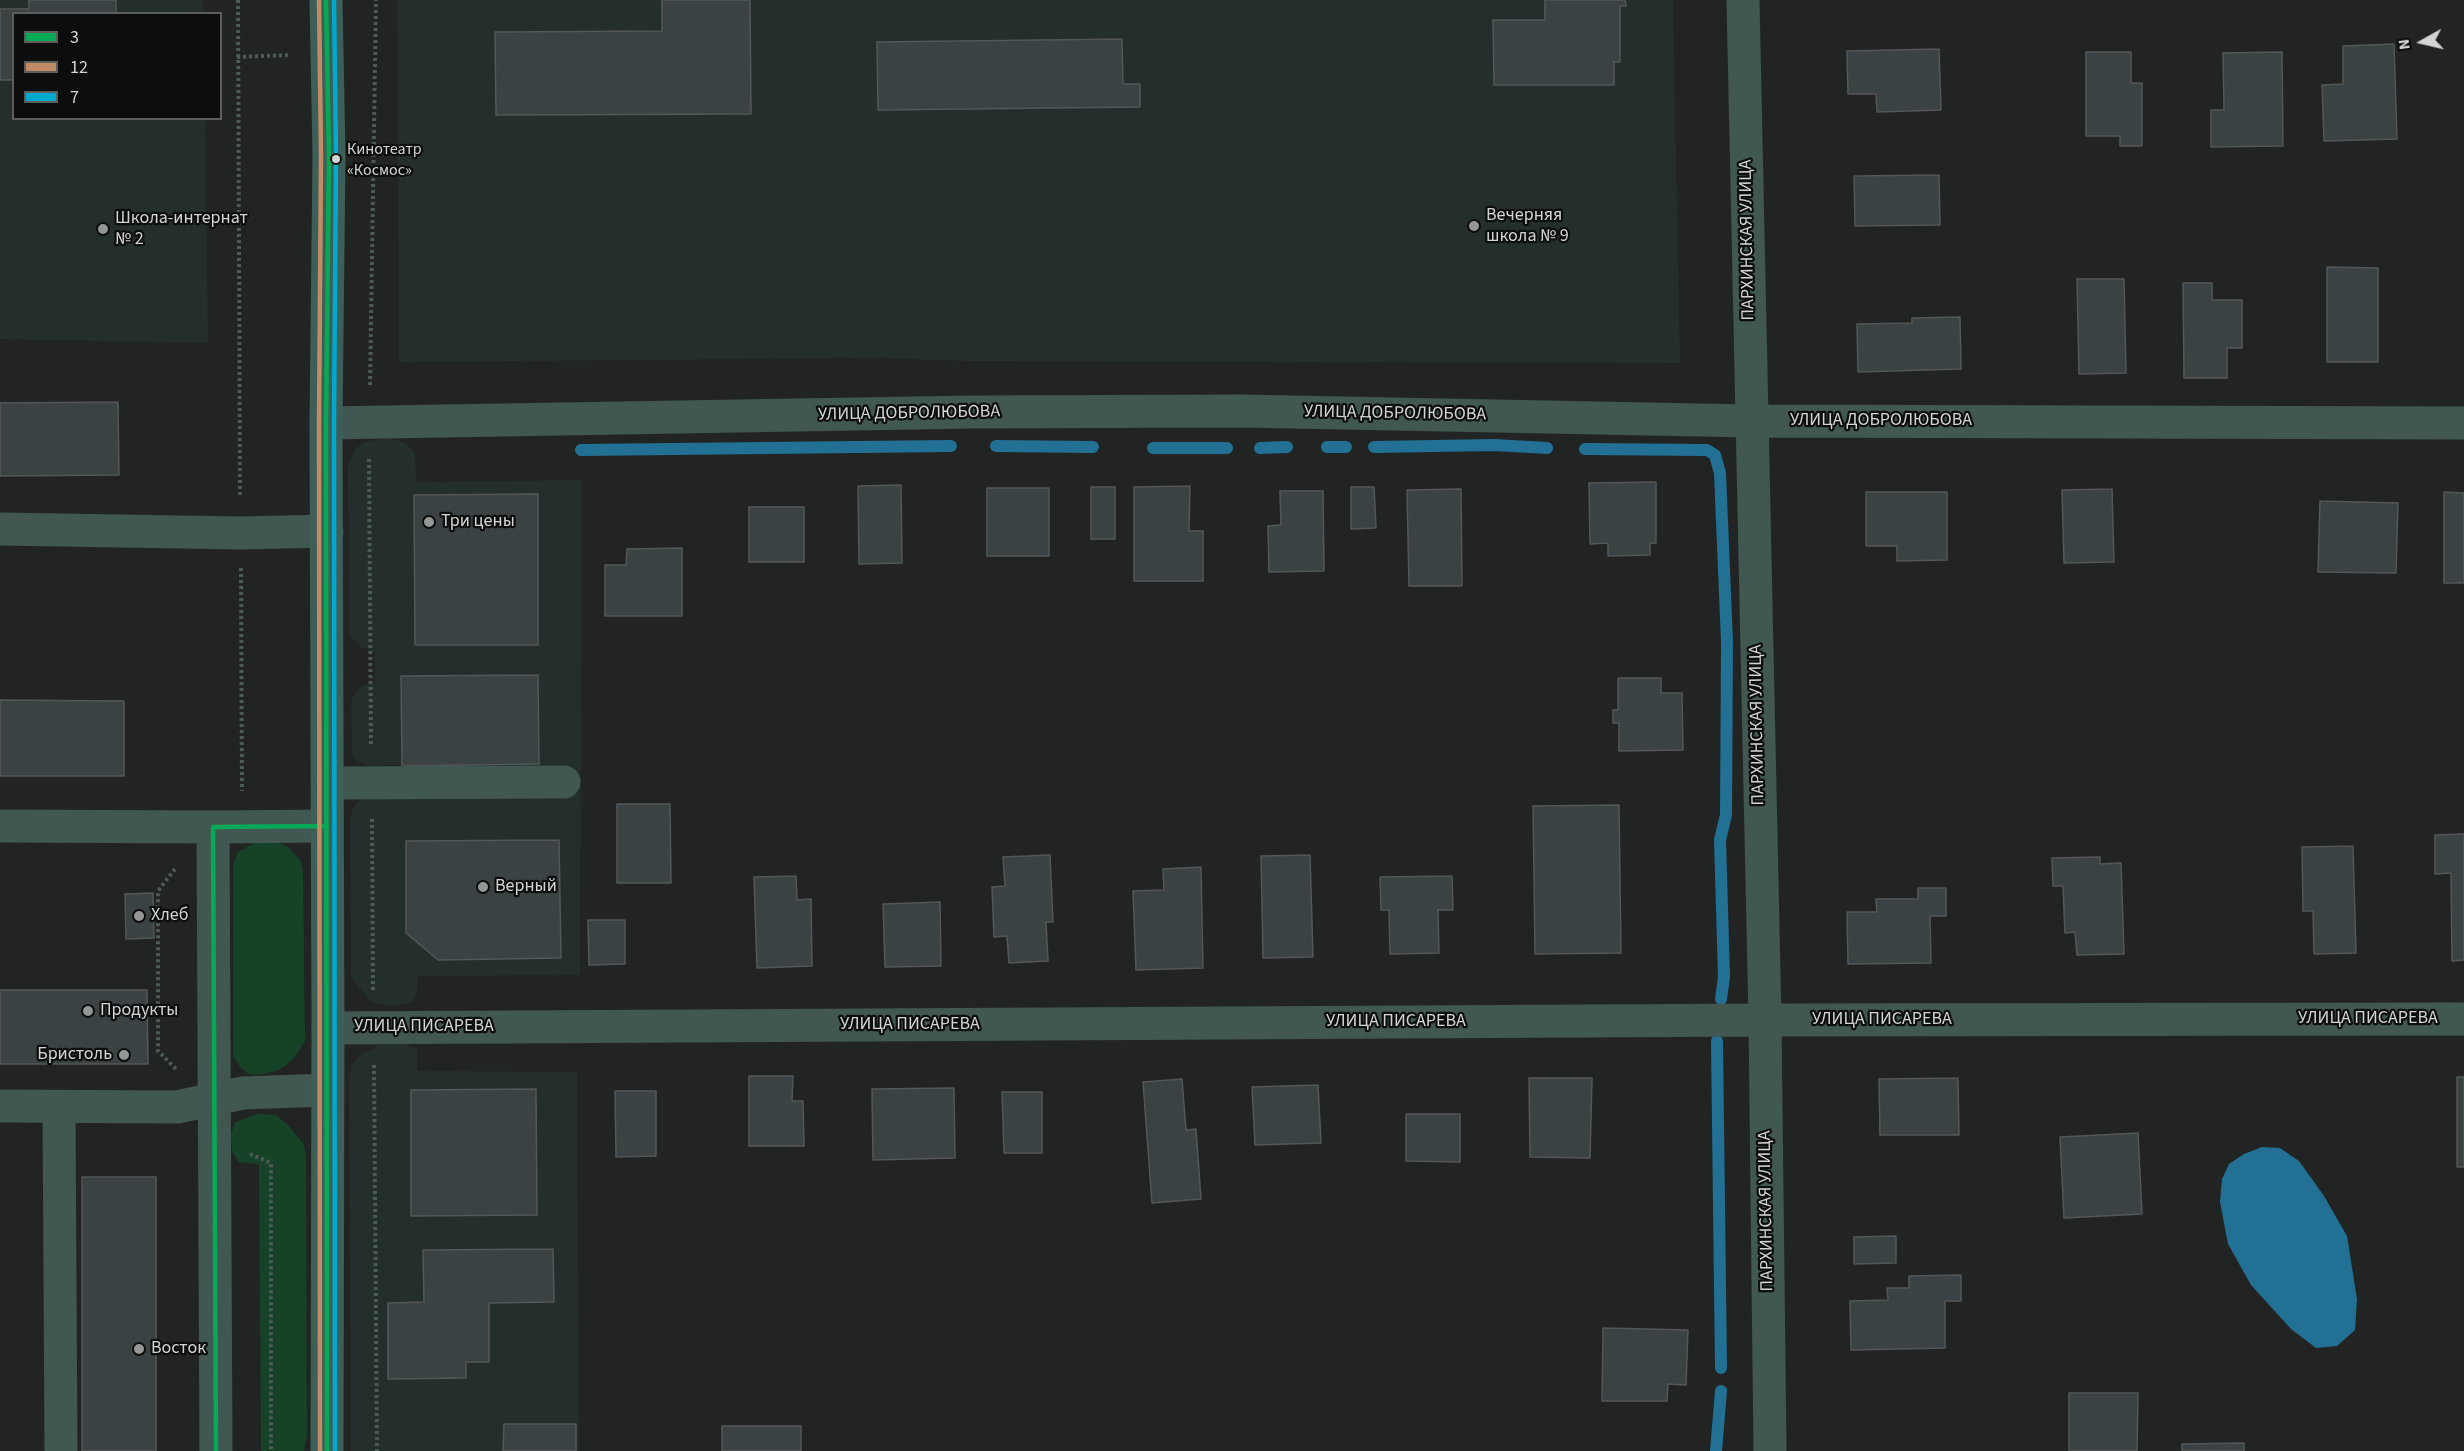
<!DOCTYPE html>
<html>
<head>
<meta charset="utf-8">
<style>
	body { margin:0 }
	#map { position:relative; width:2464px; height:1451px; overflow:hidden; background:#222424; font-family:"Source Sans 3",sans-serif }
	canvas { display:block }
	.legend { position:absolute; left:12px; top:12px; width:210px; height:108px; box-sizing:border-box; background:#0c0e0d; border:2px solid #5c5e5d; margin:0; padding:8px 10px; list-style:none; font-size:18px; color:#d3d5d5 }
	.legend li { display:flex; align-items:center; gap:12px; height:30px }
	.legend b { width:30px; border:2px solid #5c5e5d }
	.north { position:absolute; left:2392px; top:12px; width:60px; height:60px; -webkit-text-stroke:4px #0c0e0d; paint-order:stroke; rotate:262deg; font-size:16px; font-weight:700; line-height:24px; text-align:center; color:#d3d5d5 }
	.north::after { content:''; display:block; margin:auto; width:21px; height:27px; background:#d3d5d5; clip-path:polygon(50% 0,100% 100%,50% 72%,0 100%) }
</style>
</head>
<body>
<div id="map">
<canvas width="2464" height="1451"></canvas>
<ul class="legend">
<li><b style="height:8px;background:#06aa56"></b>3</li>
<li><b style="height:8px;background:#c18c65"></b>12</li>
<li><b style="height:8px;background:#00a9ce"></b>7</li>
</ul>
<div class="north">N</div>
</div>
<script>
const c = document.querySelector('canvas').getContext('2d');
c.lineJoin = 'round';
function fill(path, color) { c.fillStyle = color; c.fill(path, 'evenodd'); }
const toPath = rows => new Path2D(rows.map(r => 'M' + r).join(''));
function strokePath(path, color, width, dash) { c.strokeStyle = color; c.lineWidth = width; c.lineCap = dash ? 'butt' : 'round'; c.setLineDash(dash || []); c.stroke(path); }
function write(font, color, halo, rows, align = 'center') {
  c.font = font + ' "Source Sans 3",sans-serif'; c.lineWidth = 4.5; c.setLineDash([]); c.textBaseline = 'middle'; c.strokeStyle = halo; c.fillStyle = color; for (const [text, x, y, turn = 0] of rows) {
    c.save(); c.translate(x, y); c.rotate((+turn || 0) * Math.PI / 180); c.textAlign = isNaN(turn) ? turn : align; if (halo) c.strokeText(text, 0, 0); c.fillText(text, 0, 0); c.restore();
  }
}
const built = toPath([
	[0,0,203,0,204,13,14,14,14,118,205,119,208,343,0,339],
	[397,0,1673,0,1680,363,968,361,876,358,399,362],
	[380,439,393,439,407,444,415,453,416,482,582,480,580,975,418,976,417,994,412,1002,394,1006,376,1004,369,1000,351,977,350,819,353,808,363,798,399,797,407,799,406,765,366,765,355,760,352,754,351,701,357,691,364,685,375,683,375,652,361,647,352,639,349,631,348,464,357,447,365,442],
	[396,1043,417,1048,417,1071,577,1072,579,1451,351,1451,349,1077,353,1064,362,1054,379,1045]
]);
const green = toPath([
	[260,840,274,841,287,846,301,861,303,872,305,1041,294,1058,285,1066,276,1071,258,1075,249,1074,240,1067,233,1056,233,865,238,852],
	[257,1114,276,1115,287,1124,303,1143,306,1156,307,1435,304,1451,261,1451,259,1164,239,1162,232,1151,231,1135,235,1122]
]);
const water = toPath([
	[2262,1147,2280,1148,2299,1161,2324,1196,2347,1236,2357,1299,2355,1330,2337,1346,2316,1348,2291,1329,2251,1285,2228,1244,2220,1202,2222,1179,2229,1164,2244,1154]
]);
const stream = toPath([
	[996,446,1093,447],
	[1327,447,1346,447],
	[1374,447,1494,445,1547,448],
	[1153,448,1227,448],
	[1260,448,1287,447],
	[1585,449,1707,450,1715,455,1720,473,1727,642,1726,815,1720,840,1724,977,1721,999],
	[581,450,951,446],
	[1717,1041,1721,1368],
	[1716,1451,1721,1391]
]);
const building = toPath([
	[29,0,116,0,116,14,14,14,14,80,0,80,0,9,29,9,29,0],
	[662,0,750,0,751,114,496,115,495,32,662,31,662,0],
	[1545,0,1625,0,1626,6,1620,6,1620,62,1614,62,1614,85,1494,85,1493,20,1545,20,1545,0],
	[1122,39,1123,84,1140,84,1140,107,878,110,877,42,1122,39],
	[2394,44,2397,139,2324,141,2322,85,2343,84,2343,46,2394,44],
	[1939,49,1941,110,1877,112,1876,94,1848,94,1847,51,1939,49],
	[2086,52,2131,52,2131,83,2142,83,2142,146,2120,146,2120,136,2086,136,2086,52],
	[2282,52,2283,146,2211,147,2211,110,2224,110,2223,53,2282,52],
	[1939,175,1940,225,1855,226,1854,176,1939,175],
	[2327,267,2378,268,2378,362,2327,362,2327,267],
	[2077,279,2124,279,2126,373,2079,374,2077,279],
	[2183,283,2212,283,2212,300,2242,300,2242,348,2227,348,2227,378,2184,378,2183,283],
	[1960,317,1961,369,1858,372,1857,324,1912,323,1912,318,1960,317],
	[118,402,119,475,0,476,0,403,118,402],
	[1656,482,1656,543,1650,543,1650,555,1608,556,1608,543,1590,544,1589,483,1656,482],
	[901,485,902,563,859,564,858,486,901,485],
	[1190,486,1189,531,1203,531,1203,581,1134,581,1134,487,1190,486],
	[1091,487,1115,487,1115,539,1091,539,1091,487],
	[1351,487,1374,487,1376,528,1351,529,1351,487],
	[987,488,1049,488,1049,556,987,556,987,488],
	[1461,489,1462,586,1409,586,1407,490,1461,489],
	[2112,489,2114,562,2064,563,2062,490,2112,489],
	[1280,491,1323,491,1324,571,1269,572,1268,526,1281,525,1280,491],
	[1866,492,1947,492,1947,560,1897,561,1897,546,1866,546,1866,492],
	[2444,492,2464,493,2464,583,2444,583,2444,492],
	[538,494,538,645,415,645,414,495,538,494],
	[2320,501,2398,503,2396,573,2318,572,2320,501],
	[749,507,804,507,804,562,749,562,749,507],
	[682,548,682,616,605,616,605,565,626,565,627,549,682,548],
	[538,675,539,764,402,766,401,676,538,675],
	[1618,678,1661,678,1661,693,1682,693,1683,750,1619,751,1619,723,1613,723,1613,710,1618,710,1618,678],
	[0,700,124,701,124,776,0,776,0,700],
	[617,804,670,804,671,883,617,883,617,804],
	[1619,805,1621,953,1535,954,1533,806,1619,805],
	[2464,834,2464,960,2452,961,2451,873,2435,874,2435,835,2464,834],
	[559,840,561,958,438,960,406,933,406,841,559,840],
	[2353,846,2356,953,2314,954,2313,911,2303,911,2302,847,2353,846],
	[1050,855,1053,922,1046,922,1048,961,1009,963,1007,936,994,937,992,887,1005,886,1003,857,1050,855],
	[1310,855,1313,957,1263,958,1261,856,1310,855],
	[2100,857,2100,864,2121,863,2124,954,2077,955,2075,932,2065,933,2063,886,2053,886,2052,858,2100,857],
	[1201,867,1203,968,1136,970,1133,891,1164,890,1163,869,1201,867],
	[796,876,797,900,811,899,812,966,757,968,754,877,796,876],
	[1452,876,1453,910,1438,910,1439,953,1390,954,1389,910,1381,910,1380,877,1452,876],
	[1918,888,1946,888,1946,916,1930,916,1931,963,1848,964,1847,912,1877,912,1876,899,1918,899,1918,888],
	[153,893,154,938,126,939,125,894,153,893],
	[940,902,941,966,885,967,883,904,940,902],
	[588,920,625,920,625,964,589,965,588,920],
	[0,990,147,990,148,1064,0,1064,0,990],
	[749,1076,793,1076,792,1101,803,1101,804,1146,749,1146,749,1076],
	[2457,1077,2464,1077,2464,1167,2457,1167,2457,1077],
	[1529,1078,1592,1078,1590,1158,1530,1157,1529,1078],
	[1958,1078,1959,1135,1880,1135,1879,1079,1958,1078],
	[1182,1079,1186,1130,1196,1129,1201,1199,1152,1203,1143,1082,1182,1079],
	[1318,1085,1321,1143,1255,1145,1252,1087,1318,1085],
	[954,1088,955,1158,873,1160,872,1089,954,1088],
	[536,1089,537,1215,411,1216,411,1090,536,1089],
	[615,1091,656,1091,656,1156,616,1157,615,1091],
	[1002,1092,1042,1092,1042,1153,1004,1153,1002,1092],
	[1406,1114,1460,1114,1460,1162,1406,1161,1406,1114],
	[2138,1133,2142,1214,2064,1218,2060,1137,2138,1133],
	[82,1177,156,1177,156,1451,82,1451,82,1177],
	[1896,1236,1896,1263,1854,1264,1854,1237,1896,1236],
	[553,1249,554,1302,489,1303,489,1362,466,1362,466,1378,388,1379,388,1303,424,1302,423,1250,553,1249],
	[1961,1275,1961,1301,1945,1301,1945,1348,1851,1350,1850,1301,1888,1300,1887,1288,1909,1288,1909,1276,1961,1275],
	[1603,1328,1688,1330,1686,1385,1668,1384,1667,1401,1602,1401,1603,1328],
	[2069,1393,2138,1393,2137,1451,2069,1451,2069,1393],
	[504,1424,576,1424,576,1451,503,1451,504,1424],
	[722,1426,801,1426,801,1451,722,1451,722,1426],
	[2244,1443,2244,1451,2182,1451,2182,1444,2244,1443]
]);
const path = toPath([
	[238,0,240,497],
	[237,57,290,55],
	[370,385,376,0],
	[369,459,371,745],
	[241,568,242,791],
	[372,819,373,991],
	[175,869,158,891,158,1051,177,1070],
	[374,1065,377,1451],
	[250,1154,271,1163,271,1451]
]);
const minor = toPath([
	[1743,0,1765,1020,1770,1451],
	[326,423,973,412,1241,411,1751,421,2464,423],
	[0,529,241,533,327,531],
	[328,783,564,782],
	[0,826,213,827],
	[328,1028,1765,1020,2464,1019],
	[0,1106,177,1107,243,1093,327,1090],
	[59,1107,61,1451],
	[216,1451,213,827,327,826]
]);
const major = toPath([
	[326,0,329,155,326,423,328,1028,327,1451]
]);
const bus1 = toPath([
	[326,0,329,155,326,423,327,1451],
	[216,1451,213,827,327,826]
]);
const bus2 = toPath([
	[319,0,321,155,319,423,320,1451]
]);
const bus3 = toPath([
	[334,0,336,155,334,423,335,1451]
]);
const markers = [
	[336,159,5,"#d3d5d5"],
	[1474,226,6,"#959797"],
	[103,229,6,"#959797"],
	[429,522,6,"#959797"],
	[483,887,6,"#959797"],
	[139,916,6,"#959797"],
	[88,1011,6,"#959797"],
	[124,1055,6,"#959797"],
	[139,1349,6,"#959797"]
];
const busNames = [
	["Кинотеатр",347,150],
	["«Космос»",347,171]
];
const poiNames = [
	["Вечерняя",1486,216],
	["школа № 9",1486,237],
	["Школа-интернат",115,219],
	["№ 2",115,240],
	["Три цены",441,522],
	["Верный",495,887],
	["Хлеб",151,916],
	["Продукты",100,1011],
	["Бристоль",112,1055,"right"],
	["Восток",151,1349]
];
const streetNames = [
	["ПАРХИНСКАЯ УЛИЦА",1748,240,-91],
	["УЛИЦА ДОБРОЛЮБОВА",909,414,-1],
	["УЛИЦА ДОБРОЛЮБОВА",1395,414,1],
	["УЛИЦА ДОБРОЛЮБОВА",1881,421],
	["ПАРХИНСКАЯ УЛИЦА",1758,725,-91],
	["УЛИЦА ПИСАРЕВА",2368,1019],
	["УЛИЦА ПИСАРЕВА",1882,1020],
	["УЛИЦА ПИСАРЕВА",1396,1022],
	["УЛИЦА ПИСАРЕВА",910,1025],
	["УЛИЦА ПИСАРЕВА",424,1027],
	["ПАРХИНСКАЯ УЛИЦА",1767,1211,-91]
];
fill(built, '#242e2d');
fill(green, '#164328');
fill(water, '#227094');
strokePath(stream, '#227094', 12);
fill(building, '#3a4244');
strokePath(building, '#555757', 1.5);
strokePath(path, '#4c5a58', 4, [3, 3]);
strokePath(minor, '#405752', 33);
strokePath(major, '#3e5e58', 33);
strokePath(bus1, '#06aa56', 4.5);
strokePath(bus2, '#c18c65', 4.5);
strokePath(bus3, '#00a9ce', 4.5);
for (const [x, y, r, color] of markers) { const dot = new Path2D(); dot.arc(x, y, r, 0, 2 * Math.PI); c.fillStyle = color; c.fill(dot); strokePath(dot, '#0c0e0d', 2); }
write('16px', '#d3d5d5', '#0c0e0d', busNames, 'left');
write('18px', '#d3d5d5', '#0c0e0d', poiNames, 'left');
write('18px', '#d3d5d5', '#0c0e0d', streetNames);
</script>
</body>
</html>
